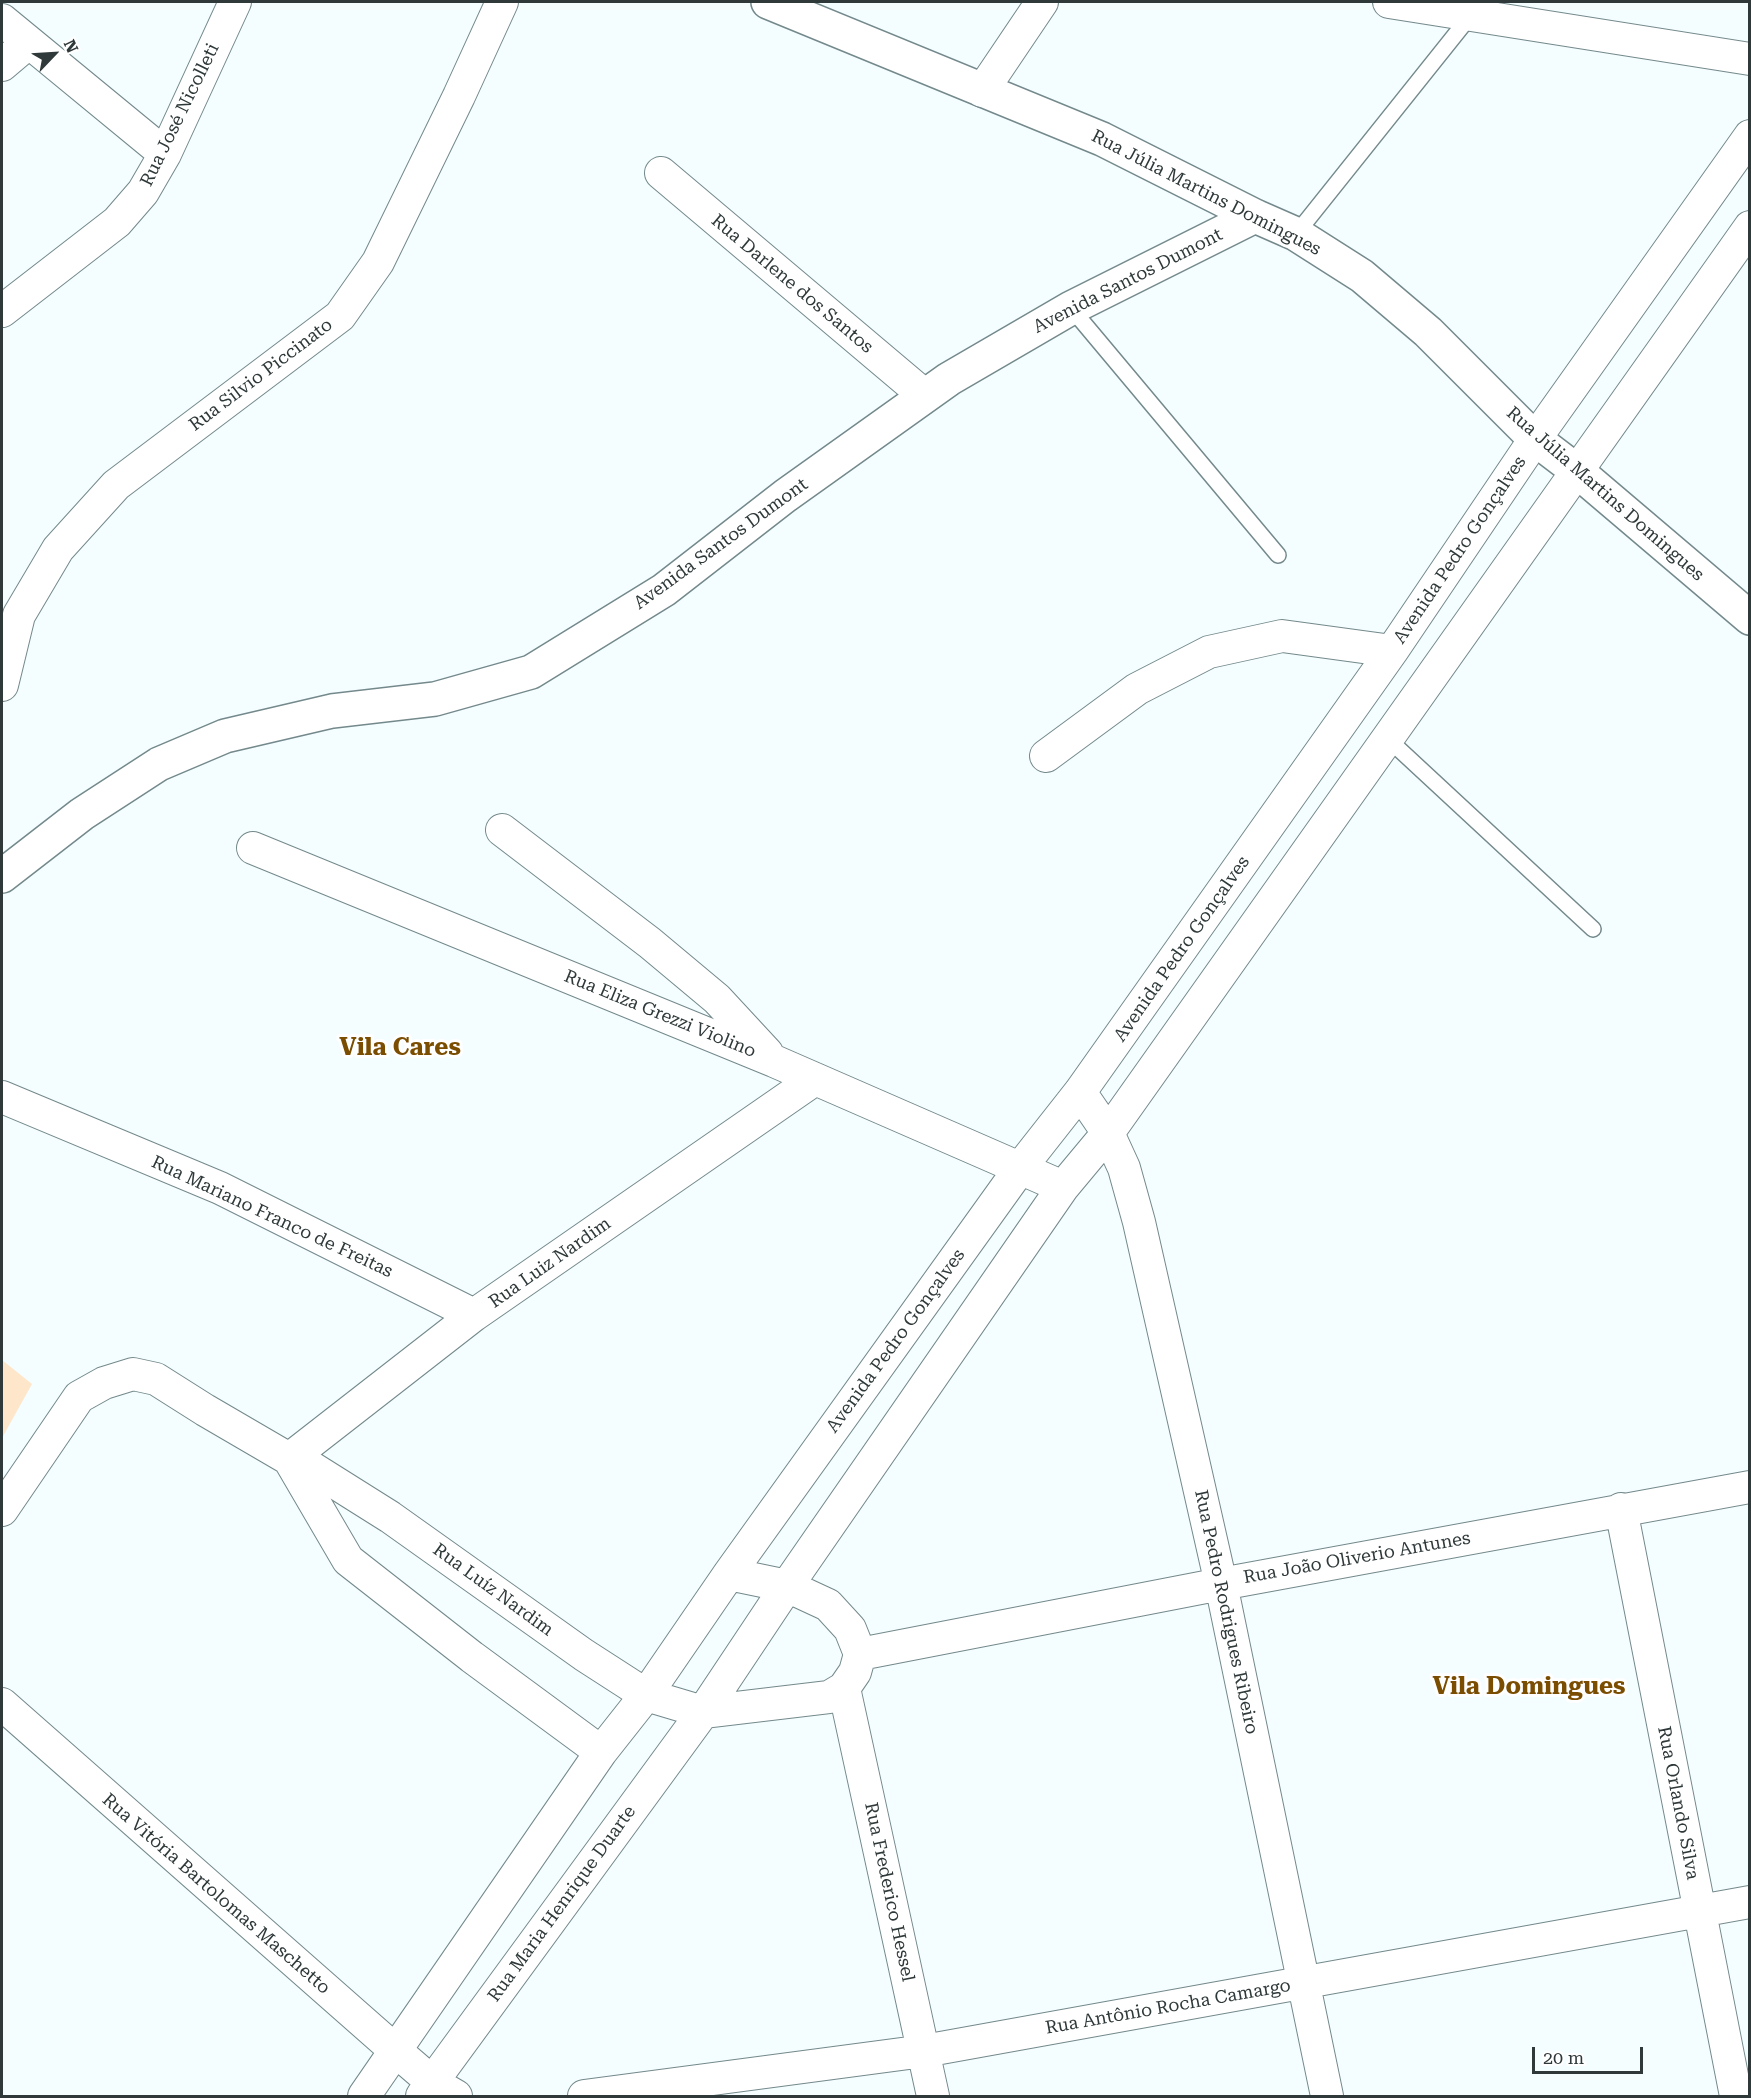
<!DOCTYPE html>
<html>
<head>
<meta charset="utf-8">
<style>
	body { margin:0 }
	#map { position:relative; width:1751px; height:2098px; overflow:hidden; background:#f4fdff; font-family:"Roboto Serif",serif }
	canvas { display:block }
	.frame { position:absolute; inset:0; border:3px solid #30393a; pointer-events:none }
	.north { position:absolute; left:24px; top:24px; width:60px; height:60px; -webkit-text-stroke:4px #fff; paint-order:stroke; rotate:65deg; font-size:16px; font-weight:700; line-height:24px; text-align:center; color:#30393a }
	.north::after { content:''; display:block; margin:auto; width:21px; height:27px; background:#30393a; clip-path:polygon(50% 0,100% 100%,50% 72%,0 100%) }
	.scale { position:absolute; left:1532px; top:2047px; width:111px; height:27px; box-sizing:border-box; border:3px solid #30393a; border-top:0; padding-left:8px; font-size:18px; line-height:21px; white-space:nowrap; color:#30393a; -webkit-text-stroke:4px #fff; paint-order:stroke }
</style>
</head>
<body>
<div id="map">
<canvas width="1751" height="2098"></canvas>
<div class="frame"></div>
<div class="north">N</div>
<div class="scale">20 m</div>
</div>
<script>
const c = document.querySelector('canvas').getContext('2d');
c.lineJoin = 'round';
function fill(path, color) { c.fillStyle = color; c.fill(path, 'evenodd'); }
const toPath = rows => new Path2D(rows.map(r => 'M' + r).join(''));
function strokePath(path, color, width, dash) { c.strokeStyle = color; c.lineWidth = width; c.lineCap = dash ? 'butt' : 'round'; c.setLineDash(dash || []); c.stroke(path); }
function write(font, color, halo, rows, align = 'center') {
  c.font = font + ' "Roboto Serif",serif'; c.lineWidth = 6; c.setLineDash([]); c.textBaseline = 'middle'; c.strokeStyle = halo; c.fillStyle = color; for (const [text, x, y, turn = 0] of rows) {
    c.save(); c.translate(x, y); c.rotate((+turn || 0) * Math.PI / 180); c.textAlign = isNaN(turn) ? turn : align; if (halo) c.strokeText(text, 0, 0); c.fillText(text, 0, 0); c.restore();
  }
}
const green = toPath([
	[2,1360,32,1384,2,1438]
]);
const lane = toPath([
	[1296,234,1471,15],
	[1071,308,1278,555],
	[1387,738,1593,929]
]);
const street = toPath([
	[1389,2,1750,59],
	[2,20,165,154],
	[2,65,28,43],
	[982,91,1042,2],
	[661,173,924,395],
	[2,311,117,222,143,192,165,154,235,2],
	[2,685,19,615,58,549,116,485,340,316,378,262,459,96,502,2],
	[1046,756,1137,689,1209,652,1282,636,1392,651],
	[502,830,650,943,717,999,767,1053],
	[253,848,774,1061,1063,1187],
	[1080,1092,1108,1133,1124,1168,1139,1222,1221,1584,1327,2096],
	[2,1097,220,1188,474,1315],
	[293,1456,474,1315,815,1079],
	[289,1459,348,1560,472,1657,601,1752],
	[1621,1509,1736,2096],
	[2,1510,79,1397,104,1383,133,1374,156,1379,205,1410,289,1459,293,1456,390,1517,584,1655,646,1695,703,1712,829,1697,844,1688,855,1672,860,1654,850,1629,828,1605,787,1586,729,1574],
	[860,1654,1221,1584,1750,1487],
	[844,1688,933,2096],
	[2,1704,396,2051,432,2082,456,2096],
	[364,2096,601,1752,646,1695,729,1574,1021,1167,1080,1092,1392,651,1535,439,1750,136],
	[422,2096,703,1712,787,1586,1063,1187,1108,1133,1750,227],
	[584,2096,924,2051,1750,1902]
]);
const secondary = toPath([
	[768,2,1102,139,1255,216,1296,234,1362,276,1428,332,1535,439,1577,471,1750,618],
	[2,876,82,814,159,764,225,736,332,711,435,699,531,672,664,590,785,496,949,379,1071,308,1255,216]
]);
const streetNames = [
	["Rua José Nicolleti",180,115,-64],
	["Rua Júlia Martins Domingues",1206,193,27],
	["Avenida Santos Dumont",1128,281,-27],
	["Rua Darlene dos Santos",792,284,40],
	["Rua Silvio Piccinato",261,375,-37],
	["Rua Júlia Martins Domingues",1605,494,41],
	["Avenida Santos Dumont",721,544,-36],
	["Avenida Pedro Gonçalves",1460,550,-56],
	["Avenida Pedro Gonçalves",1182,949,-55],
	["Rua Eliza Grezzi Violino",660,1014,22],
	["Rua Mariano Franco de Freitas",272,1217,25],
	["Rua Luiz Nardim",550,1263,-35],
	["Avenida Pedro Gonçalves",896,1341,-54],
	["Rua João Oliverio Antunes",1357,1558,-10],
	["Rua Luíz Nardim",493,1590,36],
	["Rua Pedro Rodrigues Ribeiro",1226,1612,78],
	["Rua Orlando Silva",1678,1803,79],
	["Rua Frederico Hessel",889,1892,78],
	["Rua Vitória Bartolomas Maschetto",216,1894,41],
	["Rua Maria Henrique Duarte",562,1904,-54],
	["Rua Antônio Rocha Camargo",1168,2007,-10]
];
const districtNames = [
	["Vila Cares",400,1048],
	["Vila Domingues",1529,1687]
];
fill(green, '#fee6ca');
strokePath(lane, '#74898c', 18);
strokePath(street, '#74898c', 34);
strokePath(secondary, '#74898c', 36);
strokePath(lane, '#fff', 15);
strokePath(street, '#fff', 32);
strokePath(secondary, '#fff', 33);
write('18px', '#30393a', '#fff', streetNames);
write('bold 24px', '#7a4d00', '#fff', districtNames);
</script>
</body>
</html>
